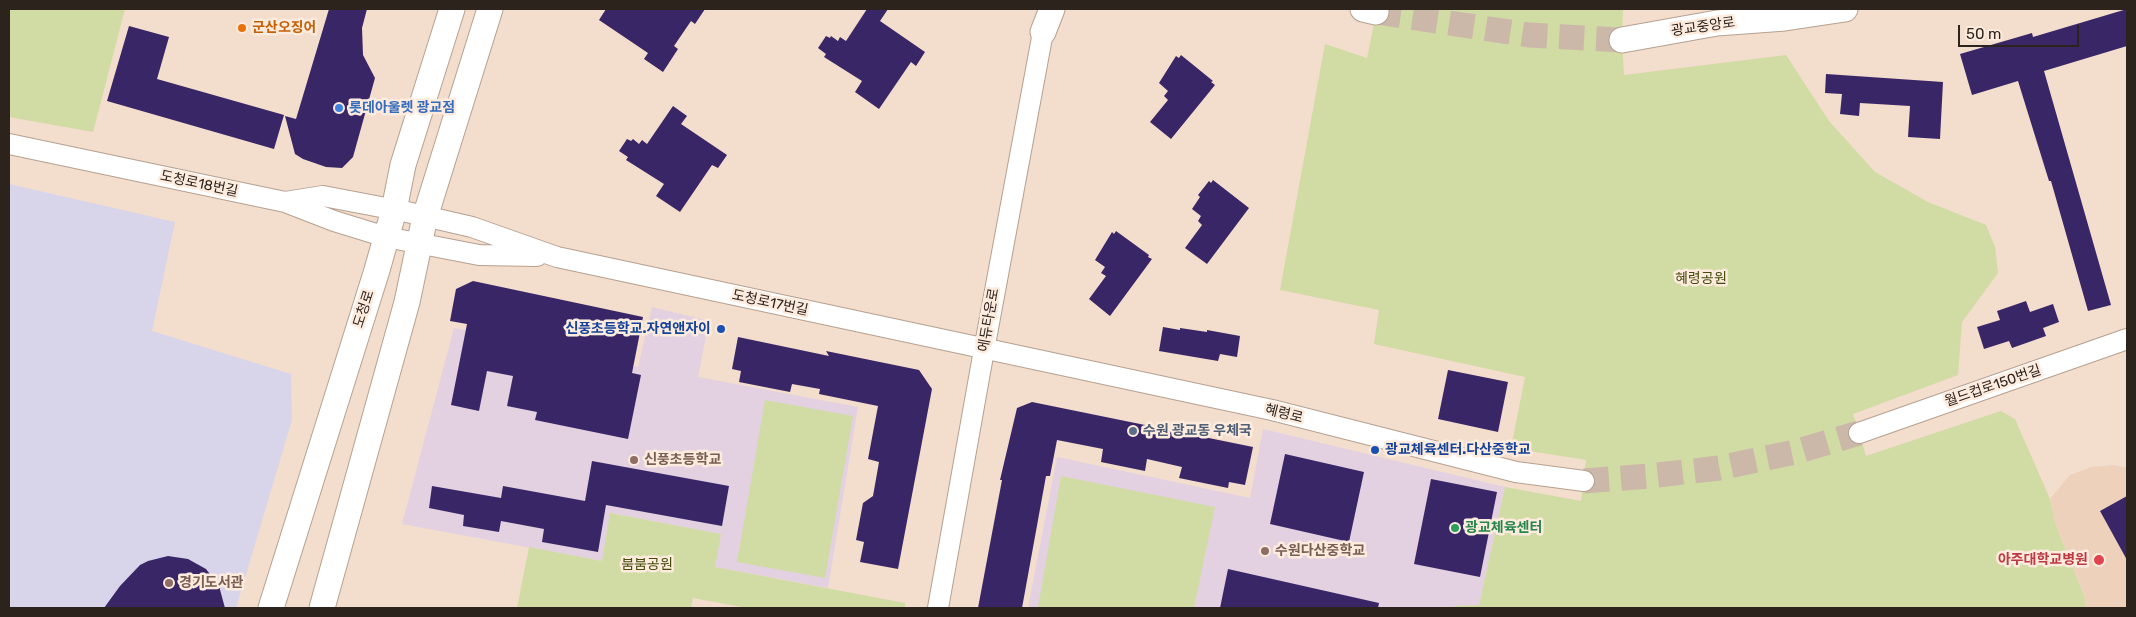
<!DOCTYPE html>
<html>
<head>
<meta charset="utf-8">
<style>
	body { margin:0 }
	#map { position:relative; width:2136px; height:617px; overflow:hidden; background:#f3ddcc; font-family:Rubik,sans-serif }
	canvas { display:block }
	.frame { position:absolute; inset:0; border:10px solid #2c231d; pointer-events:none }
	.scale { position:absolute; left:1958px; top:25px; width:121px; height:22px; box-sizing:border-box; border:2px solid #2c231d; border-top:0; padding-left:6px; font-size:15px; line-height:18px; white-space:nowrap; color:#2c231d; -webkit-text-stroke:4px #fdebde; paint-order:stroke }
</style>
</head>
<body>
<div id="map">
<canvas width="2136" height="617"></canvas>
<div class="frame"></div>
<div class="scale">50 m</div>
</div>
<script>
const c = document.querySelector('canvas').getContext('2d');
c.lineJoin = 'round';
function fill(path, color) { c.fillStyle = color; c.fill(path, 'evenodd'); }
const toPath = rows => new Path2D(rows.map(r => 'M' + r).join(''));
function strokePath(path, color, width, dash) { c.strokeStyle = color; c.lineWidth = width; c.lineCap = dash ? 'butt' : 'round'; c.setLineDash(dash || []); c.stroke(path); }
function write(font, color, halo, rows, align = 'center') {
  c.font = font + ' Rubik,"Noto Sans KR",sans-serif'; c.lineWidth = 5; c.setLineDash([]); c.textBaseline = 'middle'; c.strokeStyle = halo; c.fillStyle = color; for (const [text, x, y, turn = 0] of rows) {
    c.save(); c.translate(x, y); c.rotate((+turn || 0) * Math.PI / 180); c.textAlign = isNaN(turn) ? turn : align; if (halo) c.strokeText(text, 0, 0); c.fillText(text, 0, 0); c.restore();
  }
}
const commercial = toPath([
	[9,184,175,222,152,331,291,374,292,420,236,608,9,608]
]);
const built = toPath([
	[2113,465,2127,468,2127,608,2085,608,2085,597,2055,523,2050,499,2070,475,2092,467]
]);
const education = toPath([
	[652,307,709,321,698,377,858,407,828,588,715,567,720,534,611,513,602,561,402,524,454,328,638,367],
	[1263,429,1505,487,1479,605,1455,606,1454,608,1028,608,1057,457,1250,498]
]);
const green = toPath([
	[9,9,125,9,93,132,9,117],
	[1377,9,1623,9,1622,40,1624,75,1786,55,1829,121,1875,172,1928,202,1986,225,1995,247,1998,273,1962,322,1958,375,1853,414,1866,456,2001,411,2015,419,2050,499,2055,523,2085,598,2085,608,1454,608,1455,606,1479,605,1505,487,1581,501,1586,460,1511,448,1525,377,1374,344,1379,310,1280,290,1325,44,1367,58],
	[765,400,853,416,825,578,737,562],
	[1061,476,1215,507,1194,608,1038,607],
	[610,513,721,534,715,567,905,603,905,608,747,608,693,598,691,608,517,608,529,547,602,561]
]);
const building = toPath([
	[329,9,367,9,362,28,363,55,375,78,353,157,342,168,326,167,303,159,295,154,285,116,296,119],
	[606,9,705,9,695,24,691,21,674,46,678,49,663,72,644,59,648,53,599,20],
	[867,9,888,9,880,21,925,52,916,66,911,62,879,109,855,92,862,81,824,57,826,54,818,48,826,36,830,38,831,36,838,41,840,37,846,41],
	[2127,9,2127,46,2044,71,2111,305,2088,311,2051,181,2049,181,2018,81,1972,95,1960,54,2032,33,2033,37],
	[129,26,169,37,157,79,284,115,274,149,107,101],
	[1181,55,1213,81,1211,82,1215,85,1171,139,1150,122,1168,100,1164,96,1168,91,1159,83,1176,56,1179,58],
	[1826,74,1943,82,1940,139,1908,137,1910,106,1860,103,1859,116,1840,114,1842,94,1825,93],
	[673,106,687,116,681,124,727,155,718,168,712,165,680,212,656,196,664,184,626,160,628,157,619,151,627,139,631,141,633,139,639,144,642,140,647,144],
	[1213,180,1249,208,1207,264,1185,248,1202,225,1198,221,1201,216,1192,209,1200,197,1198,195,1209,181,1211,183],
	[1116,231,1149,255,1148,257,1152,259,1110,316,1089,299,1106,276,1101,273,1105,267,1095,260,1112,232,1114,234],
	[473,281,643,317,632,373,641,375,628,439,535,420,537,412,507,406,513,376,487,371,479,411,451,405,467,324,450,321,456,289],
	[2026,301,2030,312,2053,304,2059,322,2043,328,2046,336,2012,348,2009,341,1984,349,1977,327,2000,320,1997,311],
	[1163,327,1180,330,1180,328,1207,332,1207,330,1240,336,1237,357,1220,354,1218,361,1159,351],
	[738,337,829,356,826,351,919,370,932,389,898,569,860,562,864,542,856,540,863,503,873,496,879,462,868,459,878,406,819,394,820,389,792,384,790,392,739,382,741,371,732,369],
	[1448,370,1508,382,1498,432,1438,419],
	[1032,402,1253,447,1245,485,1229,482,1228,488,1179,478,1182,467,1147,459,1145,471,1101,462,1103,449,1057,440,1050,476,1046,476,1022,608,978,608,1002,480,1000,480,1017,408],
	[1285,454,1364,472,1349,542,1270,524],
	[592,461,729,486,722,526,606,505,598,552,542,542,544,529,501,521,499,532,463,526,464,515,429,508,432,486,501,498,503,486,585,501],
	[1431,479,1497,492,1480,577,1414,564],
	[2127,496,2127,560,2100,511],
	[168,556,188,559,206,569,219,586,225,608,104,608,120,586,140,565,148,561],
	[1228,569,1379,603,1378,608,1220,608]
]);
const majorTunnel = toPath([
	[1376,12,1529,35,1622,40],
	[1584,481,1649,476,1719,468,1795,452,1859,433]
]);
const minor = toPath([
	[9,144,285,202,334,221,386,237,479,255,537,256],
	[285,202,323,196,407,212,472,227,557,257,1272,410,1516,472,1584,481],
	[1859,433,2127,339],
	[938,608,984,350,1043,32]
]);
const major = toPath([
	[1363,9,1376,12],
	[1043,32,1052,9],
	[1622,40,1717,23,1785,18,1845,9],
	[271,608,377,270,394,210,403,165,452,9],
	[322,608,407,302,425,217,490,9]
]);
const markers = [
	[242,28,5,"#e8710a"],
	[339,108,5,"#3f7fe0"],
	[721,329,5,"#1a4fb4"],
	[1133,431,5,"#5c6f8a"],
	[1375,450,5,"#1a4fb4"],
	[634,460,5,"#8d6e63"],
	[1455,528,5,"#2e9e5b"],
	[1265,551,5,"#8d6e63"],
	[2099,560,6,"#e0444e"],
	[169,583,5,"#8d6e63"]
];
const streetNames = [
	["광교중앙로",1703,27,-8],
	["도청로18번길",199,184,12],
	["도청로17번길",770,303,12],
	["도청로",364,309,-72],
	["에듀타운로",989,320,-80],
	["월드컵로150번길",1993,386,-19],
	["혜령로",1284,414,14]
];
const foodNames = [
	["군산오징어",252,28]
];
const shopNames = [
	["롯데아울렛 광교점",349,108]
];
const parkNames = [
	["혜령공원",1701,279],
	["붐붐공원",647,565]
];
const transitNames = [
	["신풍초등학교.자연앤자이",711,329],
	["광교체육센터.다산중학교",1385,450,"left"]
];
const serviceNames = [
	["수원 광교동 우체국",1143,431]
];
const educationNames = [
	["신풍초등학교",644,460],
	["수원다산중학교",1275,551],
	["경기도서관",179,583]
];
const leisureNames = [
	["광교체육센터",1465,528]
];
const healthNames = [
	["아주대학교병원",2088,560]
];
fill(commercial, '#d8d5eb');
fill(built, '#edd1bb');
fill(education, '#e3d1e2');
fill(green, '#d1dba4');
fill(building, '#392667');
strokePath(majorTunnel, '#cbb8a9', 25, [25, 12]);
strokePath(minor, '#b6a191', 22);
strokePath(major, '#b6a191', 27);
strokePath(minor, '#fff', 20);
strokePath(major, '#fff', 25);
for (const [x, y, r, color] of markers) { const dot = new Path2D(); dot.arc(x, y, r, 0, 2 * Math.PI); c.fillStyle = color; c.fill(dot); strokePath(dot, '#fdebde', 2); }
write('14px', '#2c231d', '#fdebde', streetNames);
write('bold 14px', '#c56008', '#fdebde', foodNames, 'left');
write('bold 14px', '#366cbe', '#fdebde', shopNames, 'left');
write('14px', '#444b0b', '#fdebde', parkNames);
write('bold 14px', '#164399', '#fdebde', transitNames, 'right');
write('bold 14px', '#4e5e75', '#fdebde', serviceNames, 'left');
write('bold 14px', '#785e54', '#fdebde', educationNames, 'left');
write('bold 14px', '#27864d', '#fdebde', leisureNames, 'left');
write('bold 14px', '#be3a42', '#fdebde', healthNames, 'right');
</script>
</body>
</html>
